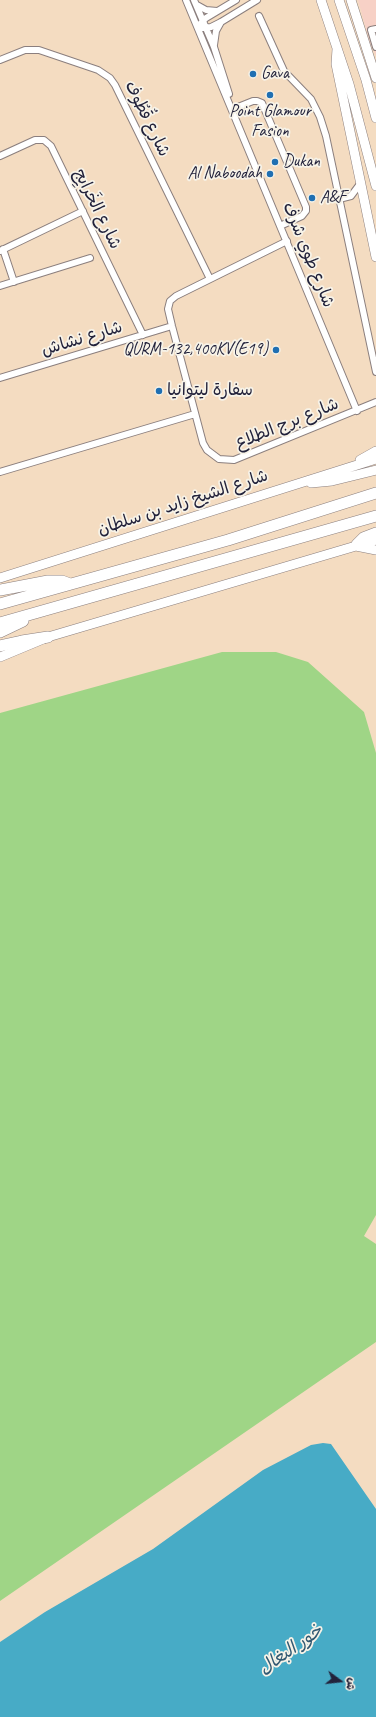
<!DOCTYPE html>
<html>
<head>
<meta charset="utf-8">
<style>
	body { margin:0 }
	#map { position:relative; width:376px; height:1717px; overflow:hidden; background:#f4dcc1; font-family:Caveat,"Playpen Sans Arabic",sans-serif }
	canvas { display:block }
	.north { position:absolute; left:320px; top:1661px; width:40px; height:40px; -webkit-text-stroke:3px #f7f3e8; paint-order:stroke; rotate:105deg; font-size:11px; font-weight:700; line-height:16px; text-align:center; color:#22223b }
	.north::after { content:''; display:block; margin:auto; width:14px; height:18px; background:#22223b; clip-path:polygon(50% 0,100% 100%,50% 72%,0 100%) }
</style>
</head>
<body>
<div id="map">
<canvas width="376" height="1717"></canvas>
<div class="north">ش</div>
</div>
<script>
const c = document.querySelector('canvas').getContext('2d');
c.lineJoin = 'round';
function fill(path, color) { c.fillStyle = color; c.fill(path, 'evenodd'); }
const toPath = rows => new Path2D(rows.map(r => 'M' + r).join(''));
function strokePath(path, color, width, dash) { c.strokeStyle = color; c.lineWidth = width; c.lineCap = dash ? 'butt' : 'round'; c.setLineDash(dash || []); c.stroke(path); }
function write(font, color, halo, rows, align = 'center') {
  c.font = font + ' Caveat,"Playpen Sans Arabic",sans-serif'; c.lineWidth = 3.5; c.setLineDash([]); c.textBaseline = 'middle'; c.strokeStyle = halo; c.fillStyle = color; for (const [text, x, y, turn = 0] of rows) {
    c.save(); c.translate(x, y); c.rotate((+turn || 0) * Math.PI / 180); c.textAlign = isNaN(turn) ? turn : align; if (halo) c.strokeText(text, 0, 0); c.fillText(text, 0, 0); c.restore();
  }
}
const built = toPath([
	[358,0,376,0,376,56,370,43]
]);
const green = toPath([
	[222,652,276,652,308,662,364,712,376,753,376,1215,364,1236,376,1244,376,1342,0,1601,0,713]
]);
const water = toPath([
	[323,1443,331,1444,376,1509,376,1717,0,1717,0,1642,45,1612,153,1549,263,1470,311,1445]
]);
const street = toPath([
	[186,0,357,411],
	[194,0,214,47,229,94],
	[197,5,206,10,217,11],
	[259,16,284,71,311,99,320,117,326,136,376,372],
	[201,23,206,18,236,0],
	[202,28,211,27,221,22,257,0],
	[376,29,371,30,376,47],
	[214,45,216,31,221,22],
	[0,60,25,50,39,50,98,70,110,78,115,85,210,279],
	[233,109,253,101,257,101,262,103,306,207,306,211,302,216,280,226],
	[0,156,35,140,44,140,51,146,143,335],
	[339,199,351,196,360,184],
	[287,241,176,296,170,301,168,309,172,326,203,443,207,450,219,459,234,460,376,402],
	[3,249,14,282],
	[0,251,83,211],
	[0,286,90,258],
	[0,378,172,326],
	[0,472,195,414]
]);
const primary = toPath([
	[321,0,349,84,376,186],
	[339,0,366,80,376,118],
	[351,0,376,78],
	[337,49,336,64,376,257],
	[360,460,376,451],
	[311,483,332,481,376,470],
	[356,544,363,537,376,532],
	[356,546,376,550],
	[0,578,376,459],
	[0,657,48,637,376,540]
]);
const highway = toPath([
	[0,590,48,581,62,581,70,584],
	[0,604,228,540,376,493],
	[0,623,376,516],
	[0,632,23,621],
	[0,646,22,641,48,637]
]);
const markers = [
	[253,74,4,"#1f6fb2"],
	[270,95,4,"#1f6fb2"],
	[275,162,4,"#1f6fb2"],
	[270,174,4,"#1f6fb2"],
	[312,198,4,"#1f6fb2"],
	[276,350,4,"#1f6fb2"],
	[159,391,4,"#1f6fb2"]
];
const poiNames = [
	["Gava",261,74],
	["Point Glamour",270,112,"center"],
	["Fasion",270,132,"center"],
	["Dukan",283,162],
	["Al Naboodah",262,174,"right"],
	["A&F",320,198],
	["QURM-132,400KV(E19)",268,350,"right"],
	["سفارة ليتوانيا",167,391]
];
const streetNames = [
	["شارع قُطُوف",147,119,64],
	["شارع الخَرايِج",97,209,64],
	["شارع طوي شرف",308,255,68],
	["شارع نشاش",82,339,-17],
	["شارع برج الطلاع",287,424,-22],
	["شارع الشيخ زايد بن سلطان",183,503,-18]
];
const waterNames = [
	["خور البغال",291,1650,-35]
];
fill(built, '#f7d1c6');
fill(green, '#9fd586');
fill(water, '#47abc6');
strokePath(street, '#8b7f7e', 8);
strokePath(primary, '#8b7f7e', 10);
strokePath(highway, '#8b7f7e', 12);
strokePath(street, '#fff', 6);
strokePath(primary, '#fff', 9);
strokePath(highway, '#fff', 11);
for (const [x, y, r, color] of markers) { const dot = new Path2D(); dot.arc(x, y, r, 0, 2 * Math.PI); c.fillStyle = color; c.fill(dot); strokePath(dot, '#f7f3e8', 1.5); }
write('17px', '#22223b', '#f7f3e8', poiNames, 'left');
write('17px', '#22223b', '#f7f3e8', streetNames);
write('italic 18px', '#315973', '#f7f3e8', waterNames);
</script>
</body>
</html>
